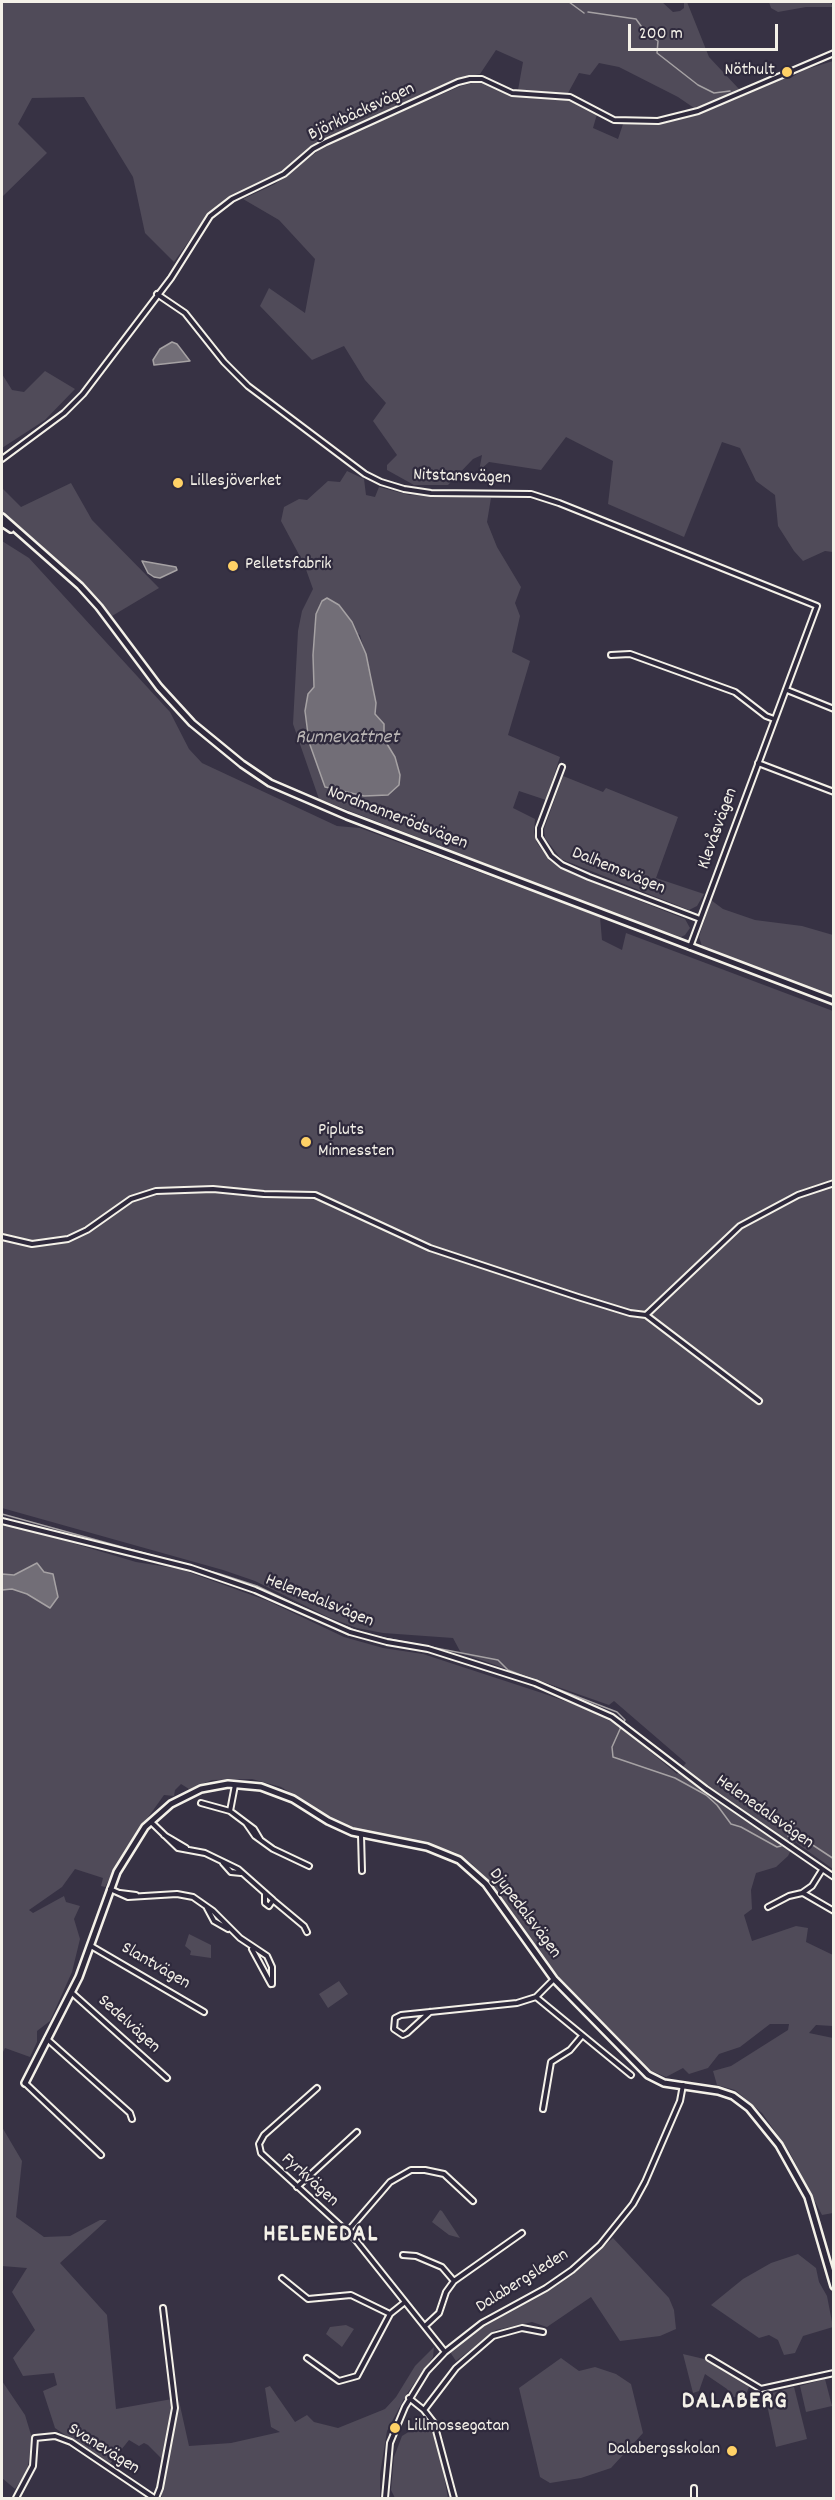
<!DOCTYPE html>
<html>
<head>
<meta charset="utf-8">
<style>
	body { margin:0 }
	#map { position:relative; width:835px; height:2500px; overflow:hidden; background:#373244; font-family:Dekko,sans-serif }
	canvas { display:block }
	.frame { position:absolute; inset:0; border:3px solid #f4f1e8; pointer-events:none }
	.scale { position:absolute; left:628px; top:24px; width:150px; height:27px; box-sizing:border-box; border:3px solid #f4f1e8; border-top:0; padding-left:8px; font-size:18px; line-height:21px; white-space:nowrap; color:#f4f1e8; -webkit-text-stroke:4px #2f2a3d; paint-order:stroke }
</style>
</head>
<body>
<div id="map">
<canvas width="835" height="2500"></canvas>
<div class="frame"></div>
<div class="scale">200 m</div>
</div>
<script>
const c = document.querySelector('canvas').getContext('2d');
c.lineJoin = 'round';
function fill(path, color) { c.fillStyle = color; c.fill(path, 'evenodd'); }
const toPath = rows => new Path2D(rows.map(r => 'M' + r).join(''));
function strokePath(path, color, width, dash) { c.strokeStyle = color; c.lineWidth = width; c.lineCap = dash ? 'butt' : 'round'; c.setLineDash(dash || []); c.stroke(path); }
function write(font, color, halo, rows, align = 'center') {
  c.font = font + ' Dekko,sans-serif'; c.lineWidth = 4.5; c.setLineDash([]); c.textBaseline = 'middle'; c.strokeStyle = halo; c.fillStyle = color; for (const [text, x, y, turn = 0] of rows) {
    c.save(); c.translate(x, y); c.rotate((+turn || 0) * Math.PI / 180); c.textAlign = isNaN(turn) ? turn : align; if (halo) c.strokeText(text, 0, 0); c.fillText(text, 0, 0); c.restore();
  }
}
const green = toPath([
	[2,2,662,2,673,12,680,11,684,8,684,2,687,2,709,57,739,89,697,110,678,97,619,67,599,63,590,75,579,73,568,93,524,91,518,90,523,62,496,50,480,74,456,79,325,138,283,170,240,192,206,217,174,262,145,233,133,177,84,97,32,98,18,124,47,153,2,197],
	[769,2,830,2,833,7,806,7,778,12,771,8],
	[833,61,833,552,825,551,803,561,794,551,778,526,775,495,756,481,740,448,722,442,684,537,608,504,613,461,566,437,541,470,489,462,479,471,482,455,473,459,448,485,414,485,387,470,387,465,397,455,373,421,386,403,365,380,344,346,312,360,260,306,269,288,305,313,315,259,279,220,243,199,275,184,327,144,461,86,480,81,513,96,569,99,597,114,593,128,618,139,623,124,664,123,705,110,774,79,790,78,804,70],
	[45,371,75,389,45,420,2,448,2,374,12,390,24,392],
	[347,471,364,479,366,495,375,497,379,487,409,495,491,498,487,522,497,547,521,587,515,603,520,616,512,652,530,661,508,735,560,757,546,800,519,791,513,808,535,819,534,832,537,843,550,861,574,875,685,919,690,928,685,935,681,937,634,921,319,799,293,724,298,631,302,611,313,589,304,564,281,521,284,507,299,499,307,500,328,481,340,482],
	[316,614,360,635,371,674,376,703,375,714,384,724,384,739,395,757,309,742,305,711,308,694,314,687,313,655],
	[71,483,92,520,159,588,112,616,40,544,2,512,2,488,21,507],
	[2,541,29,558,170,712,189,749,202,763,337,826,360,828,600,917,602,940,622,950,626,933,833,1011,833,1869,795,1842,788,1856,776,1867,756,1873,751,1890,752,1909,744,1915,752,1941,796,1926,808,1928,806,1942,833,1955,833,2026,816,2025,809,2033,833,2038,833,2213,822,2215,789,2151,762,2113,735,2090,717,2085,713,2071,731,2066,788,2030,789,2024,770,2024,740,2047,719,2054,708,2068,689,2074,683,2068,666,2077,649,2070,584,2009,557,1977,491,1884,472,1864,454,1852,429,1844,359,1830,333,1819,281,1787,252,1779,212,1780,189,1789,181,1784,175,1790,174,1796,164,1795,124,1851,105,1887,101,1886,103,1878,75,1869,62,1887,29,1910,33,1913,64,1896,66,1902,80,1906,74,1919,80,1939,72,1972,50,2021,37,2031,37,2042,30,2057,5,2048,2,2054,2,1590,12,1589,28,1594,50,1608,58,1597,53,1574,2,1574,2,1525,22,1528,136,1562,180,1569,268,1601,344,1637,383,1648,423,1654,542,1693,587,1709,618,1725,677,1774,686,1763,614,1701,609,1705,461,1653,453,1638,383,1633,357,1628,328,1617,255,1581,223,1570,2,1508],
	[563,776,603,792,606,788,678,817,656,878,704,894,697,906,689,910,561,859,545,838,544,829],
	[711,900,723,909,755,920,802,926,833,935,833,996,702,946,699,937],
	[189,1934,211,1945,211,1958,190,1955,191,1951,185,1946],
	[339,1981,348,1994,328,2008,319,1994],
	[2,2127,22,2161,16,2217,44,2237,70,2236,100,2220,107,2220,60,2263,107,2315,116,2409,172,2399,174,2428,179,2401,189,2446,231,2443,280,2432,271,2427,265,2388,270,2386,295,2422,307,2415,314,2422,338,2428,385,2409,396,2397,415,2366,434,2347,433,2357,406,2395,387,2431,380,2474,380,2498,162,2498,162,2490,158,2490,162,2459,148,2445,144,2443,139,2446,129,2440,109,2465,55,2428,43,2391,57,2385,54,2373,23,2376,13,2358,35,2330,12,2292,27,2268,2,2266],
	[440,2210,442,2211,460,2238,449,2235,432,2222],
	[613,2238,669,2298,674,2310,676,2329,660,2336,620,2341,591,2297,547,2327,532,2322,496,2330,456,2361,450,2352,485,2324,547,2291,575,2272],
	[798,2254,816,2268,819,2282,827,2296,833,2327,803,2336,795,2353,784,2355,778,2340,769,2335,759,2338,711,2305,743,2279,771,2263],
	[346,2325,354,2329,342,2347,326,2334,330,2327],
	[683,2354,704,2359,743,2380,749,2387,745,2397,732,2397,727,2389,705,2374,699,2391,693,2393],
	[561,2358,579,2371,595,2367,616,2374,631,2384,643,2433,611,2468,581,2478,550,2483,540,2477,519,2388],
	[825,2379,832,2406,806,2412,800,2386],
	[2,2381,25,2415,32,2438,27,2472,15,2489,2,2478],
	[794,2387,807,2439,776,2447,765,2395],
	[428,2420,438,2444,448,2498,395,2498,391,2490,394,2457,402,2436]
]);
const water = toPath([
	[172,342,177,344,190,361,154,365,153,360,160,349,172,342],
	[142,561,176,567,177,570,160,578,154,577,148,573,142,561],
	[327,598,339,605,352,622,366,654,376,703,375,714,384,724,384,739,395,757,400,775,399,785,388,795,364,796,325,787,309,742,305,711,308,694,314,687,313,655,316,614,322,601,327,598],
	[37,1563,44,1572,53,1574,58,1597,50,1608,27,1594,12,1589,2,1590,2,1574,14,1575,37,1563]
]);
const stream = toPath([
	[569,2,584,13],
	[588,12,636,19,646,33,658,41,657,53,698,85,714,93,730,91],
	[2,1514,220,1574,257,1586,330,1621,368,1635,498,1660,508,1670,617,1712,625,1720,623,1723],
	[621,1727,612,1747,613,1757,675,1778,706,1795,717,1805,731,1824,741,1827,777,1847,781,1846],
	[788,1836,793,1832,834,1859]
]);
const street = toPath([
	[157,294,185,313,224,362,248,386,365,474,381,482,404,489,431,493,531,494,559,503,817,606,690,947],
	[2,459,64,413,83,394,171,278,210,216,232,199,284,174,313,149,326,142,458,82,470,79,482,79,512,93,570,97,614,120,658,121,698,111,834,53],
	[611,655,630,654,735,692,766,716,774,719],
	[787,690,834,709],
	[758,763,834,792],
	[562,767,539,828,539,837,551,856,562,865,589,877,700,919],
	[2,1237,32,1244,68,1239,87,1230,131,1199,156,1191,213,1189,264,1194,315,1195,430,1248,578,1297,630,1313,646,1315,759,1401],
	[646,1315,740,1226,798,1195,834,1183],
	[2,1521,191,1568,255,1590,350,1632,387,1642,428,1649,535,1683,612,1717,706,1789,834,1877],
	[201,1803,230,1811,246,1823,255,1836,273,1849,309,1866],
	[230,1811,235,1785],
	[151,1822,178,1848,205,1853,238,1869,273,1900,269,1906,265,1903,265,1893],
	[246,1823,254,1829,260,1839],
	[164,1835,186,1848],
	[361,1835,362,1871],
	[223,1863,231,1872,241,1873],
	[110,1889,128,1897,177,1894,193,1897,213,1911,240,1938,267,1956,272,1967,272,1984],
	[120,1893,136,1895],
	[803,1893,834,1911],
	[274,1901,304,1926,307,1932],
	[768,1907,789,1896,802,1893,812,1886,822,1870],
	[207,1908,214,1921,228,1929],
	[91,1946,204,2012],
	[252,1949,271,1984],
	[71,1992,167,2078],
	[536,1997,631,2075],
	[430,2012,407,2033,403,2035,394,2029,395,2018,401,2015,517,2003,536,1997,554,1979],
	[47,2039,130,2113,132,2119],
	[25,2083,101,2155],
	[317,2088,264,2135,259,2144,261,2153,354,2238,445,2352],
	[543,2109,551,2062,570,2050,581,2037],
	[297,2187,357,2132],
	[347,2232,390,2182,411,2170,425,2170,444,2174,473,2201],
	[403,2255,416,2256,442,2267,454,2281],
	[282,2278,308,2299,351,2295,390,2314],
	[425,2326,439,2313,446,2292,454,2281,522,2233],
	[307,2358,339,2381,357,2376,390,2314,405,2302],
	[709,2358,761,2389,834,2373],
	[409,2398,424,2410,434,2423,454,2498],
	[424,2410,456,2368,493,2336,522,2328,543,2332],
	[694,2488,694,2498],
	[16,2498,33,2466,35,2438,55,2436,71,2442,154,2498],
	[156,2498,160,2488,175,2408,163,2308],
	[385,2498,390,2443,405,2407,427,2371,445,2352,482,2323,546,2288,572,2270,600,2245,633,2204,645,2182,680,2101,683,2085]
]);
const secondary = toPath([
	[2,517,80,586,99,607,159,687,192,723,242,764,270,783,347,816,834,1001],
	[2,523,11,529],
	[25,2083,79,1977,117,1872,145,1827,171,1804,201,1789,228,1784,261,1787,293,1799,328,1821,352,1832,427,1847,459,1860,486,1884,554,1979,648,2075,664,2083,718,2091,733,2096,749,2108,779,2145,808,2197,834,2286]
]);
const markers = [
	[787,72,6,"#ffd166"],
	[178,483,6,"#ffd166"],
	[233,566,6,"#ffd166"],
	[306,1142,6,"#ffd166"],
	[395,2428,6,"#ffd166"],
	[732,2451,6,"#ffd166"]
];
const poiNames = [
	["Nöthult",775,72,"right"],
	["Lillesjöverket",190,483],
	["Pelletsfabrik",245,566],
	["Pipluts",318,1132],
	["Minnessten",318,1153],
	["Lillmossegatan",407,2428],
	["Dalabergsskolan",720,2451,"right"]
];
const streetNames = [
	["Björkbäcksvägen",362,113,-25],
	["Nitstansvägen",462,478,2],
	["Nordmannerödsvägen",397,819,21],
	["Klevåsvägen",719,829,-70],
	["Dalhemsvägen",618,872,22],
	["Helenedalsvägen",319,1602,22],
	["Helenedalsvägen",764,1813,35],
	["Djupedalsvägen",524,1914,53],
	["Slantvägen",155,1967,30],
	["Sedelvägen",128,2025,42],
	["Fyrkvägen",309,2181,42],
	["Dalabergsleden",523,2282,-32],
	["Svanevägen",103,2450,32]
];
const waterNames = [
	["Runnevattnet",347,739]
];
const districtNames = [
	["HELENEDAL",321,2237],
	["DALABERG",735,2404]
];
fill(green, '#504b59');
fill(water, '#726e77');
strokePath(water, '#a6a2a4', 1.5);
strokePath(stream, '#a6a2a4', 1.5);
strokePath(street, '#f4f1e8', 8);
strokePath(secondary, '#f4f1e8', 10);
strokePath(street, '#2f2a3d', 4);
strokePath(secondary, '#2f2a3d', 5);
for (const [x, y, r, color] of markers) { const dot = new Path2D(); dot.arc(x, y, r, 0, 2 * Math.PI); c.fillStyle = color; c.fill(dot); strokePath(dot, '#2f2a3d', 2); }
write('18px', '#f4f1e8', '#2f2a3d', poiNames, 'left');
write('18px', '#f4f1e8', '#2f2a3d', streetNames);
write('italic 20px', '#bab6b5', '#2f2a3d', waterNames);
c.letterSpacing = '1.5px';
write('bold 24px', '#f4f1e8', '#2f2a3d', districtNames);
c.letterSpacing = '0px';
</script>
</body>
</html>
